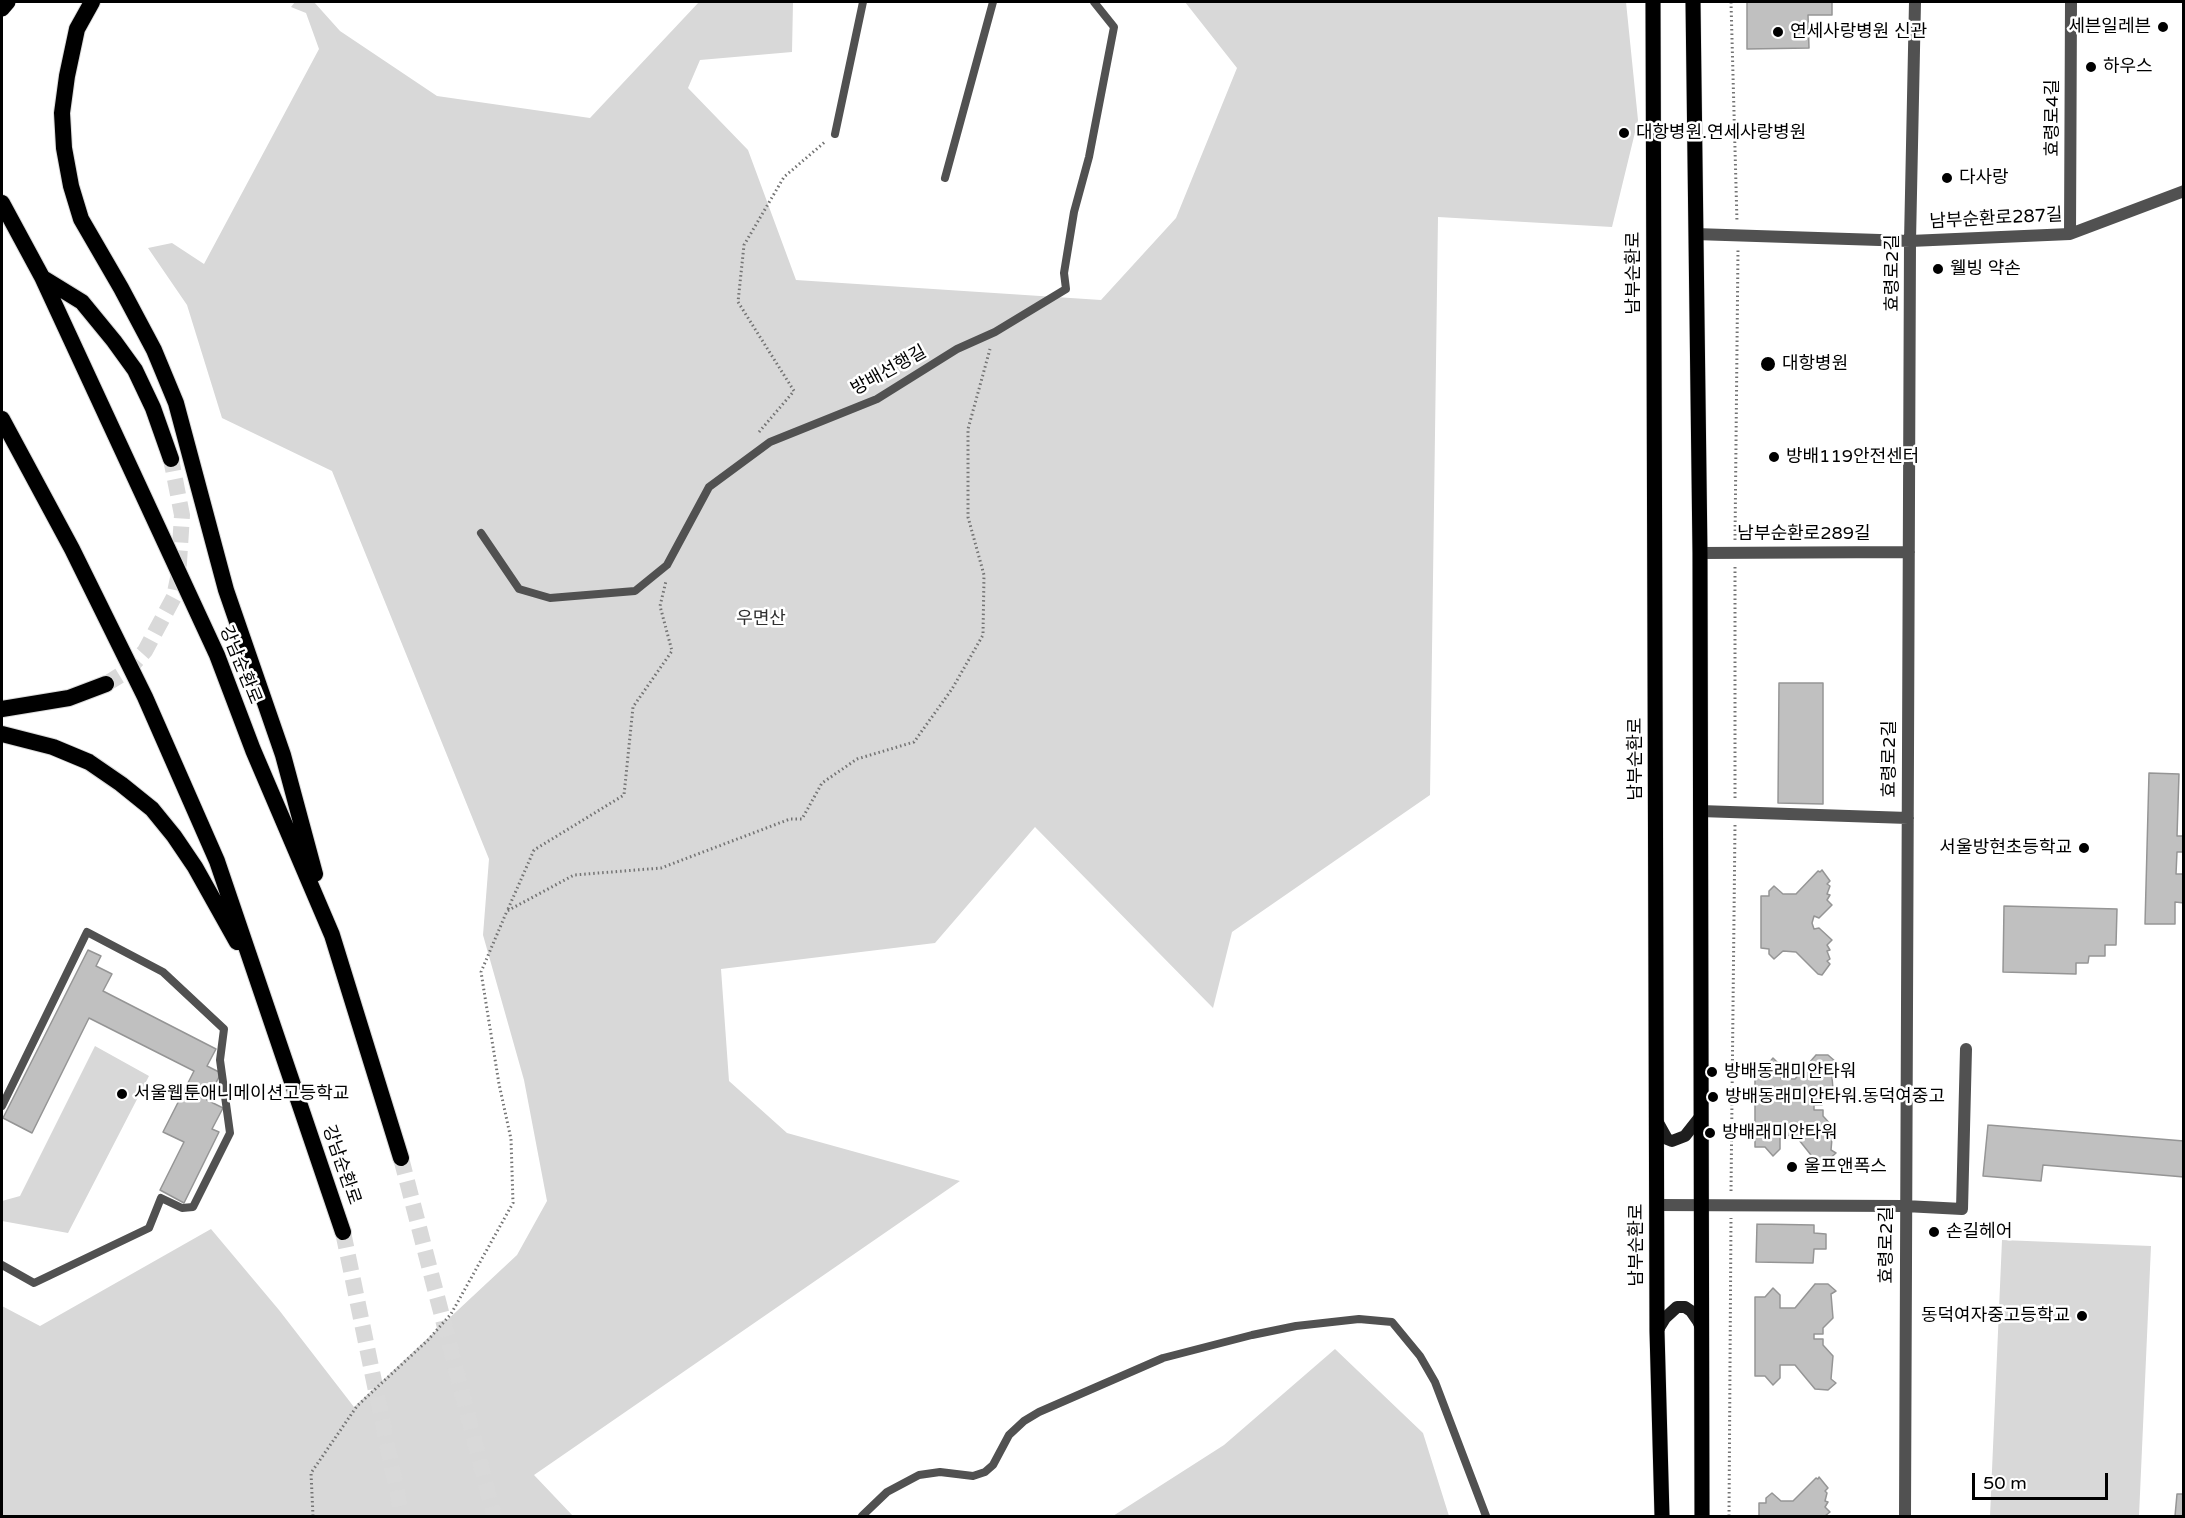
<!DOCTYPE html>
<html>
<head>
<meta charset="utf-8">
<style>
	body { margin:0 }
	#map { position:relative; width:2185px; height:1518px; overflow:hidden; background:#fff; font-family:"Varela Round",sans-serif }
	canvas { display:block }
	.frame { position:absolute; inset:0; border:3px solid #000; pointer-events:none }
	.scale { position:absolute; left:1972px; top:1473px; width:136px; height:27px; box-sizing:border-box; border:3px solid #000; border-top:0; padding-left:8px; font-size:18px; line-height:21px; white-space:nowrap; color:#000; -webkit-text-stroke:4px #fff; paint-order:stroke }
</style>
</head>
<body>
<div id="map">
<canvas width="2185" height="1518"></canvas>
<div class="frame"></div>
<div class="scale">50 m</div>
</div>
<script>
const c = document.querySelector('canvas').getContext('2d');
c.lineJoin = 'round';
function fill(path, color) { c.fillStyle = color; c.fill(path, 'evenodd'); }
const toPath = rows => new Path2D(rows.map(r => 'M' + r).join(''));
function strokePath(path, color, width, dash) { c.strokeStyle = color; c.lineWidth = width; c.lineCap = dash ? 'butt' : 'round'; c.setLineDash(dash || []); c.stroke(path); }
function write(font, color, halo, rows, align = 'center') {
  c.font = font + ' "Varela Round","Noto Sans KR",sans-serif'; c.lineWidth = 5; c.setLineDash([]); c.textBaseline = 'middle'; c.strokeStyle = halo; c.fillStyle = color; for (const [text, x, y, turn = 0] of rows) {
    c.save(); c.translate(x, y); c.rotate((+turn || 0) * Math.PI / 180); c.textAlign = isNaN(turn) ? turn : align; if (halo) c.strokeText(text, 0, 0); c.fillText(text, 0, 0); c.restore();
  }
}
const green = toPath([
	[295,2,314,2,340,31,437,96,590,118,699,2,793,2,792,52,700,60,688,88,748,150,796,280,1101,300,1176,218,1237,68,1185,2,1626,2,1638,120,1612,227,1438,217,1430,795,1232,932,1213,1008,1035,827,935,943,721,969,729,1081,787,1133,960,1181,534,1475,573,1516,2,1516,2,1306,40,1326,211,1229,279,1310,354,1407,517,1255,547,1201,524,1080,483,935,489,859,332,471,222,418,187,305,148,248,172,243,204,264,319,49,306,13,291,7],
	[95,1046,149,1076,68,1233,2,1221,2,1201,20,1196],
	[2002,1240,2151,1246,2139,1516,1990,1516],
	[1335,1349,1423,1433,1449,1516,1113,1516,1224,1445]
]);
const building = toPath([
	[1747,2,1832,2,1832,15,1808,15,1809,48,1747,49,1747,2],
	[1779,683,1823,683,1823,804,1778,803,1779,683],
	[2149,773,2179,774,2177,836,2184,836,2184,852,2177,852,2176,874,2184,874,2184,903,2175,902,2175,924,2145,924,2149,773],
	[1822,870,1830,881,1827,884,1830,886,1827,894,1830,895,1827,900,1832,905,1819,918,1814,916,1812,923,1814,929,1819,928,1832,940,1827,945,1830,950,1827,951,1830,959,1827,961,1830,964,1822,975,1818,974,1796,952,1783,951,1774,959,1769,954,1769,949,1761,948,1761,896,1769,896,1769,891,1774,886,1783,894,1796,894,1818,871,1820,872,1822,870],
	[2004,906,2117,909,2116,945,2105,945,2105,956,2089,956,2088,963,2076,963,2076,974,2003,972,2004,906],
	[88,950,101,956,96,966,112,974,103,991,216,1049,207,1066,221,1073,207,1100,223,1108,212,1129,219,1132,184,1203,160,1190,184,1142,163,1132,194,1071,89,1018,32,1133,3,1118,88,950],
	[1816,1055,1828,1055,1836,1062,1831,1065,1833,1089,1823,1099,1822,1105,1814,1105,1814,1110,1823,1110,1823,1116,1833,1127,1831,1150,1836,1153,1828,1160,1815,1160,1795,1135,1780,1136,1780,1149,1773,1156,1765,1147,1755,1147,1755,1068,1765,1068,1773,1058,1781,1066,1781,1079,1795,1079,1816,1055],
	[1988,1125,2184,1141,2184,1177,2043,1165,2041,1181,1983,1176,1988,1125],
	[1757,1224,1814,1225,1814,1233,1826,1234,1826,1249,1814,1249,1813,1263,1756,1262,1757,1224],
	[1815,1284,1828,1284,1836,1291,1831,1294,1833,1318,1823,1328,1823,1334,1814,1334,1814,1339,1823,1339,1823,1345,1833,1356,1831,1379,1836,1383,1828,1390,1815,1389,1795,1365,1780,1365,1780,1378,1773,1385,1765,1376,1755,1376,1755,1297,1765,1297,1773,1288,1780,1295,1780,1308,1795,1308,1815,1284],
	[1819,1477,1828,1488,1825,1491,1827,1493,1825,1501,1828,1502,1825,1507,1830,1512,1825,1516,1759,1516,1759,1503,1766,1503,1766,1498,1772,1493,1781,1501,1793,1501,1816,1478,1818,1479,1819,1477],
	[2177,1494,2184,1494,2184,1516,2175,1516,2177,1494]
]);
const trunkTunnel = toPath([
	[106,684,127,671,145,651,174,597,178,578,182,515,171,459],
	[401,1158,494,1516],
	[343,1232,402,1516]
]);
const path = toPath([
	[1731,2,1737,222],
	[759,432,794,391,738,302,744,245,784,177,826,141],
	[1735,540,1738,249],
	[1735,798,1735,567],
	[508,909,534,850,624,795,633,707,672,651,660,606,666,581],
	[1731,1191,1735,825],
	[313,1516,311,1473,357,1406,428,1340,451,1314,513,1203,511,1139,499,1084,481,972,507,911,574,875,661,868,790,819,802,819,822,783,857,759,914,742,952,689,983,635,984,575,968,517,968,429,990,349],
	[1729,1516,1731,1218]
]);
const service = toPath([
	[835,134,863,2],
	[945,178,993,2],
	[481,533,519,589,550,598,635,591,667,565,709,487,770,442,877,399,957,349,995,332,1066,289,1064,273,1074,212,1089,157,1114,27,1094,2],
	[2,1106,87,932,163,972,224,1029,220,1060,230,1133,193,1207,182,1208,161,1198,149,1228,34,1283,2,1265],
	[862,1516,887,1492,919,1475,940,1472,973,1476,985,1472,993,1465,1009,1435,1024,1421,1039,1412,1163,1358,1252,1335,1296,1326,1359,1319,1392,1322,1420,1356,1435,1382,1486,1516]
]);
const minor = toPath([
	[1695,234,1910,241,2070,234,2184,191],
	[2070,234,2071,2],
	[1700,553,1909,552],
	[1700,811,1908,818],
	[1657,1205,1905,1206,1962,1209,1966,1049],
	[1905,1516,1910,241,1915,2]
]);
const secondary = toPath([
	[1657,1121,1667,1139,1672,1141,1685,1136,1700,1117],
	[1657,1331,1665,1318,1677,1307,1685,1307,1691,1311,1698,1321,1701,1328]
]);
const primary = toPath([
	[1653,2,1657,1331,1662,1516],
	[1693,2,1700,553,1702,1516],
	[2,9,8,2]
]);
const trunk = toPath([
	[92,2,77,29,67,76,62,113,64,148,71,186,81,219,121,288,154,350,176,403,226,590,283,755,315,874],
	[2,203,42,277,217,655,253,750,332,935,401,1158],
	[43,278,82,302,114,341,135,370,153,408,171,459],
	[2,419,72,549,145,697,217,861,343,1232],
	[2,709,69,698,106,684],
	[2,734,53,747,89,762,121,784,152,809,174,836,195,867,237,942]
]);
const markers = [
	[2163,27,6,"#000"],
	[1778,32,6,"#000"],
	[2091,67,6,"#000"],
	[1624,133,6,"#000"],
	[1947,178,6,"#000"],
	[1938,269,6,"#000"],
	[1768,364,8,"#000"],
	[1774,457,6,"#000"],
	[2084,848,6,"#000"],
	[1712,1072,6,"#000"],
	[122,1094,6,"#000"],
	[1713,1097,6,"#000"],
	[1710,1133,6,"#000"],
	[1792,1167,6,"#000"],
	[1934,1232,6,"#000"],
	[2082,1316,6,"#000"]
];
const poiNames = [
	["세븐일레븐",2151,27,"right"],
	["연세사랑병원 신관",1790,32],
	["하우스",2103,67],
	["대항병원.연세사랑병원",1636,133],
	["다사랑",1959,178],
	["웰빙 약손",1950,269],
	["대항병원",1782,364],
	["방배119안전센터",1786,457],
	["서울방현초등학교",2072,848,"right"],
	["방배동래미안타워",1724,1072],
	["서울웹툰애니메이션고등학교",134,1094],
	["방배동래미안타워.동덕여중고",1725,1097],
	["방배래미안타워",1722,1133],
	["울프앤폭스",1804,1167],
	["손길헤어",1946,1232],
	["동덕여자중고등학교",2070,1316,"right"]
];
const streetNames = [
	["효령로4길",2053,118,-90],
	["남부순환로287길",1996,219,-3],
	["남부순환로",1634,273,-90],
	["효령로2길",1893,273,-90],
	["방배선행길",889,371,-29],
	["남부순환로289길",1804,534],
	["강남순환로",240,665,68],
	["남부순환로",1636,759,-90],
	["효령로2길",1890,759,-90],
	["강남순환로",341,1165,71],
	["남부순환로",1637,1245,-90],
	["효령로2길",1887,1245,-90]
];
const parkNames = [
	["우면산",761,619]
];
fill(green, '#d8d8d8');
fill(building, '#c0c0c0');
strokePath(building, '#959595', 1.5);
strokePath(trunkTunnel, '#d9d9d9', 16, [16, 8]);
strokePath(primary, '#dbdbdb', 16);
strokePath(trunk, '#dbdbdb', 18);
strokePath(path, '#737373', 3, [1.5, 3]);
strokePath(service, '#515151', 8);
strokePath(minor, '#515151', 12);
strokePath(secondary, '#1e1e1e', 12);
strokePath(primary, '#000', 15);
strokePath(trunk, '#000', 16);
for (const [x, y, r, color] of markers) { const dot = new Path2D(); dot.arc(x, y, r, 0, 2 * Math.PI); c.fillStyle = color; c.fill(dot); strokePath(dot, '#fff', 2); }
write('18px', '#000', '#fff', poiNames, 'left');
write('18px', '#000', '#fff', streetNames);
write('18px', '#2f2f2f', '#fff', parkNames);
</script>
</body>
</html>
